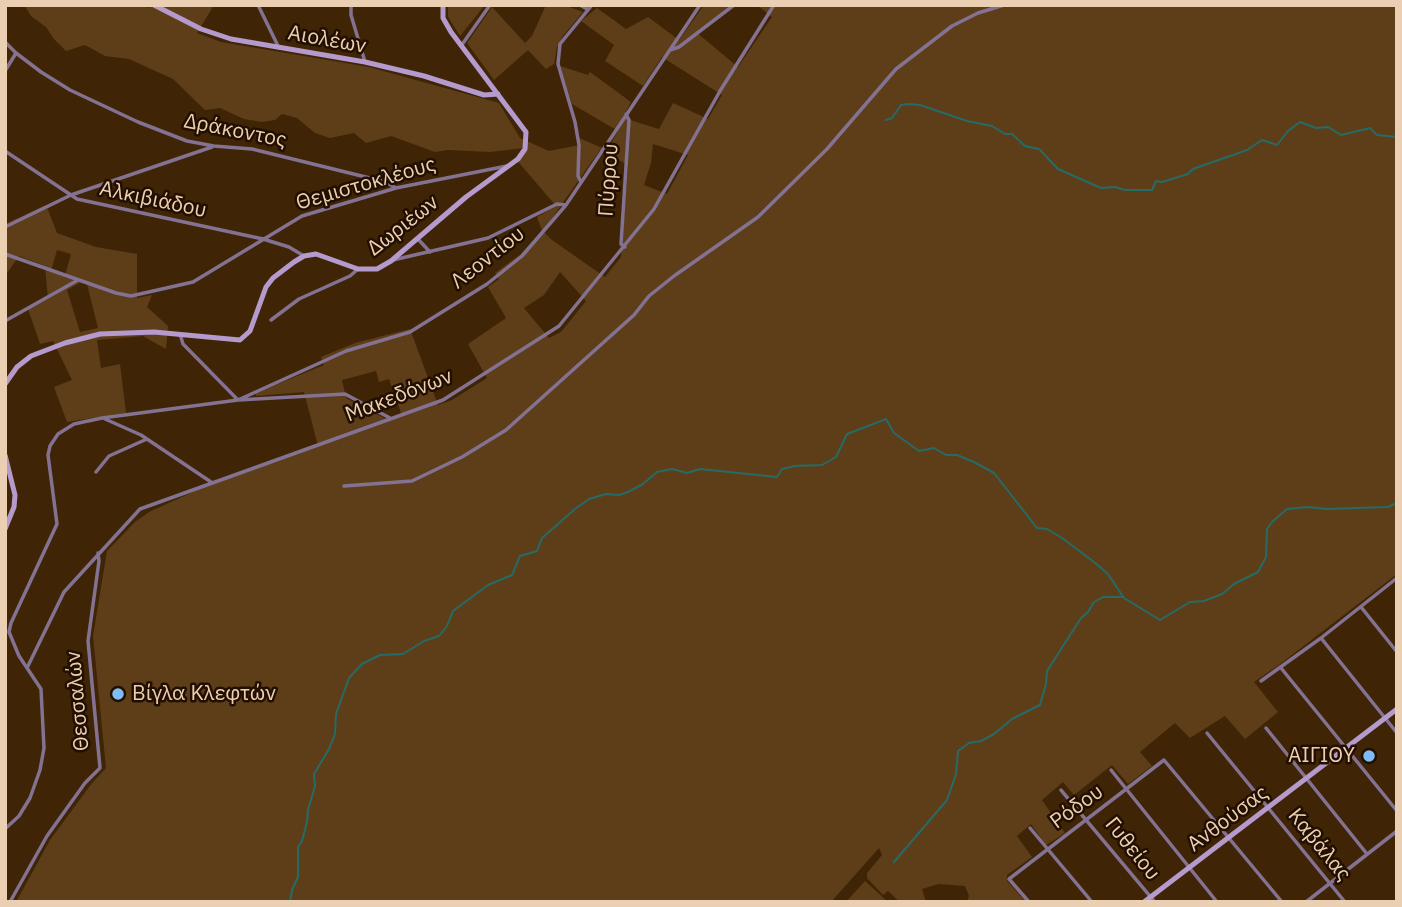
<!DOCTYPE html>
<html>
<head>
<meta charset="utf-8">
<style>
	body { margin:0 }
	#map { position:relative; width:1402px; height:907px; overflow:hidden; background:#3f2505; font-family:"IBM Plex Sans",sans-serif }
	canvas { display:block }
	.frame { position:absolute; inset:0; border:7px solid #eacfb2; pointer-events:none }
</style>
</head>
<body>
<div id="map">
<canvas width="1402" height="907"></canvas>
<div class="frame"></div>
</div>
<script>
const c = document.querySelector('canvas').getContext('2d');
c.lineJoin = 'round';
function fill(path, color) { c.fillStyle = color; c.fill(path, 'evenodd'); }
const toPath = rows => new Path2D(rows.map(r => 'M' + r).join(''));
function strokePath(path, color, width, dash) { c.strokeStyle = color; c.lineWidth = width; c.lineCap = dash ? 'butt' : 'round'; c.setLineDash(dash || []); c.stroke(path); }
function write(font, color, halo, rows, align = 'center') {
  c.font = font + ' "IBM Plex Sans",sans-serif'; c.lineWidth = 5; c.setLineDash([]); c.textBaseline = 'middle'; c.strokeStyle = halo; c.fillStyle = color; for (const [text, x, y, turn = 0] of rows) {
    c.save(); c.translate(x, y); c.rotate((+turn || 0) * Math.PI / 180); c.textAlign = isNaN(turn) ? turn : align; if (halo) c.strokeText(text, 0, 0); c.fillText(text, 0, 0); c.restore();
  }
}
const green = toPath([
	[24,5,144,5,148,8,150,5,214,5,197,33,221,42,369,67,499,103,520,138,549,151,580,145,579,138,607,150,618,131,572,104,560,66,588,75,590,72,631,102,624,115,633,121,659,129,673,103,708,119,722,95,662,57,643,86,605,61,614,45,581,21,597,8,626,29,648,17,679,40,704,5,731,5,696,32,738,67,772,17,757,5,1397,5,1397,574,1279,665,1254,682,1278,712,1245,739,1225,716,1190,738,1175,723,1140,752,1152,766,1128,784,1112,765,1074,795,1063,782,1042,800,1065,833,1046,845,1031,824,1017,836,1032,857,1007,875,1007,881,1026,902,967,902,969,896,965,886,938,884,922,889,926,902,900,902,888,891,883,895,867,878,867,873,882,855,879,848,831,902,16,902,50,840,92,783,106,768,93,636,107,551,135,522,149,512,206,486,318,446,304,392,256,396,256,393,324,365,321,357,355,343,410,329,438,405,452,400,487,378,468,344,506,318,488,287,499,279,495,273,521,254,542,231,537,217,556,206,515,158,524,148,490,152,448,150,435,152,391,136,366,143,354,133,330,138,315,133,297,118,282,114,275,120,262,122,244,119,220,108,205,110,173,79,129,59,105,56,85,45,66,51,54,39,46,27,31,16],
	[653,144,688,155,667,194,644,185,651,163],
	[600,150,628,165,621,257,605,277,552,240,543,231],
	[560,272,586,301,561,332,549,338,524,308,544,295],
	[376,371,379,382,389,379,402,416,388,420,346,398,342,380],
	[448,5,485,5,460,36,448,17],
	[546,5,564,5,583,12,563,36,557,47,554,64,546,69,528,50,494,80,467,43,492,7,525,43,532,36],
	[46,205,57,233,96,247,137,254,137,298,152,295,147,307,168,326,166,349,143,336,97,340,101,368,120,364,126,413,67,422,54,387,72,380,53,341,40,344,28,309,48,299,45,266,19,256,5,276,5,224],
	[57,250,71,254,65,276,51,271],
	[81,282,87,284,98,328,80,332,67,290],
	[865,881,888,902,846,902]
]);
const stream = toPath([
	[886,120,892,118,901,105,909,104,920,105,967,121,992,126,1005,134,1012,134,1025,146,1039,149,1058,169,1101,188,1115,187,1125,190,1152,190,1156,181,1162,182,1188,174,1193,169,1247,150,1262,140,1277,145,1288,131,1300,122,1316,128,1328,127,1341,135,1370,128,1377,135,1397,137],
	[894,862,947,800,956,774,958,751,969,743,981,741,994,734,1012,719,1040,705,1046,684,1047,671,1081,618,1088,612,1094,602,1103,597,1122,597],
	[290,902,292,890,298,877,298,847,302,841,307,822,308,810,315,786,314,774,329,749,335,734,336,714,349,678,362,664,380,655,403,654,424,641,439,636,447,626,453,611,488,585,512,575,520,556,537,551,542,538,575,509,589,499,606,494,619,495,628,492,643,484,657,472,672,469,687,473,700,469,777,477,782,469,795,466,822,465,836,457,847,434,886,419,894,433,919,451,934,448,946,455,957,455,974,462,994,473,1037,528,1047,529,1062,538,1094,562,1108,574,1124,598,1160,620,1190,602,1204,601,1222,594,1234,584,1258,572,1266,557,1267,529,1272,522,1287,509,1308,507,1327,509,1388,507,1397,503]
]);
const street = toPath([
	[258,5,279,48],
	[351,5,351,15,365,62],
	[580,5,587,9],
	[5,42,16,53,41,72,70,90,138,122,187,141,214,146,252,149,386,182,396,188],
	[461,46,490,5],
	[670,50,679,47,734,5],
	[5,71,16,53],
	[5,151,77,199,263,239,289,247,304,256],
	[581,182,578,176,579,145,575,122,558,64,560,44,592,5],
	[5,227,71,195,212,147],
	[417,238,430,252],
	[625,247,621,244,629,120,626,114],
	[5,254,116,293,131,296,193,282,302,216,396,188,507,166],
	[393,260,488,238,557,204,566,205],
	[271,320,299,299,350,276,358,269],
	[5,321,78,280],
	[180,334,183,344,238,400,346,351,410,332,487,284,522,256,566,205,700,5],
	[105,419,141,435,211,482],
	[96,472,109,456,147,439],
	[344,486,412,481,462,457,506,430,634,315,649,296,674,276,758,217,827,149,896,69,952,26,978,13,1004,5],
	[1361,607,1397,652],
	[1321,638,1397,733],
	[27,668,64,592,140,509,443,400,559,326,654,209,720,91,774,5],
	[1281,668,1397,811],
	[1261,681,1321,638,1397,578],
	[1266,728,1367,854],
	[1207,733,1345,902],
	[1111,770,1217,902],
	[1061,790,1155,902],
	[1030,828,1092,902],
	[5,829,19,816,30,798,40,770,44,748,41,689,19,656,9,632,11,623,57,524,48,455,50,446,58,434,74,424,102,418,238,400,345,394,390,418],
	[10,902,47,836,85,783,100,768,88,641,99,561,98,553],
	[1029,902,1009,879,1164,760,1282,902],
	[1306,902,1397,831]
]);
const secondary = toPath([
	[154,5,201,29,231,39,365,62,424,76,484,95,498,94],
	[5,384,17,367,31,356,65,343,100,334,154,332,240,340,250,331,266,287,273,278,294,262,304,256,316,254,358,269,377,269,391,261,466,197,518,159,525,149,526,132,451,32,443,18,443,5],
	[5,455,15,495,14,507,5,529],
	[1144,902,1397,709]
]);
const markers = [
	[118,694,7,"#7ebdf9"],
	[1369,756,7,"#7ebdf9"]
];
const streetNames = [
	["Αιολέων",327,40,10],
	["Δράκοντος",235,131,11],
	["Πύρρου",609,180,-86],
	["Θεμιστοκλέους",366,184,-16],
	["Αλκιβιάδου",153,200,12],
	["Δωριέων",403,226,-38],
	["Λεοντίου",488,258,-38],
	["Μακεδόνων",399,396,-21],
	["Θεσσαλών",78,701,-95],
	["Ρόδου",1077,807,-36],
	["Ανθούσας",1228,819,-37],
	["Καβάλας",1319,845,51],
	["Γυθείου",1132,849,51]
];
const poiNames = [
	["Βίγλα Κλεφτών",132,694],
	["ΑΙΓΙΟΥ",1355,756,"right"]
];
fill(green, '#5e3e18');
strokePath(stream, '#266b66', 2);
strokePath(street, '#837292', 3.5);
strokePath(secondary, '#b59acd', 5);
for (const [x, y, r, color] of markers) { const dot = new Path2D(); dot.arc(x, y, r, 0, 2 * Math.PI); c.fillStyle = color; c.fill(dot); strokePath(dot, '#220f00', 2.5); }
write('21px', '#eacfb2', '#220f00', streetNames);
write('21px', '#eacfb2', '#220f00', poiNames, 'left');
</script>
</body>
</html>
